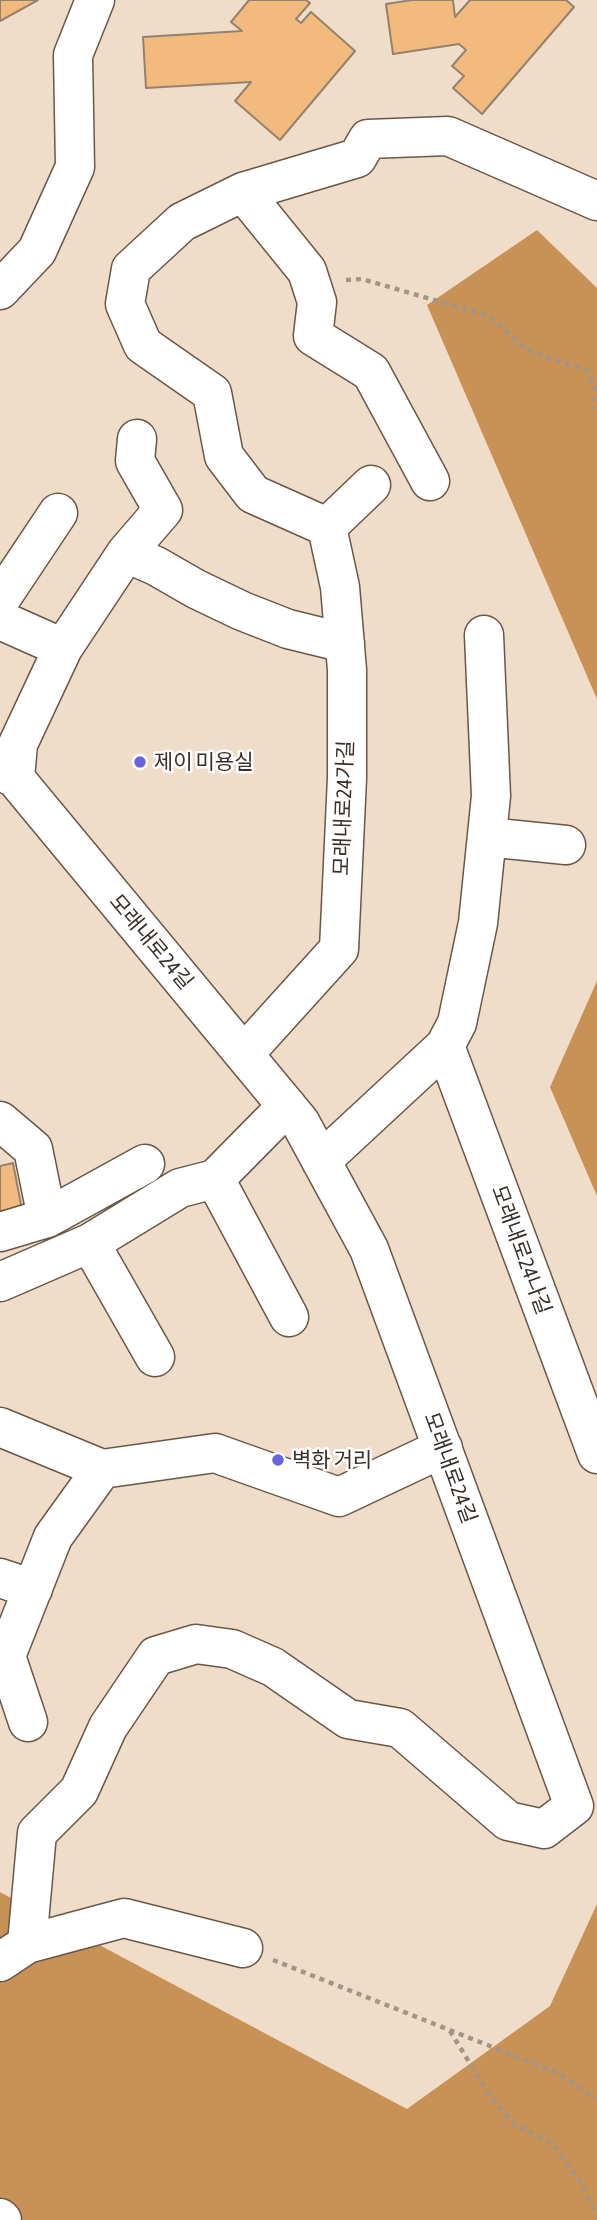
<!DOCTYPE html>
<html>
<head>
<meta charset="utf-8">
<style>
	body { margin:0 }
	canvas { display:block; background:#f0ddc9 }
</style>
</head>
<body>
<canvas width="597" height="2220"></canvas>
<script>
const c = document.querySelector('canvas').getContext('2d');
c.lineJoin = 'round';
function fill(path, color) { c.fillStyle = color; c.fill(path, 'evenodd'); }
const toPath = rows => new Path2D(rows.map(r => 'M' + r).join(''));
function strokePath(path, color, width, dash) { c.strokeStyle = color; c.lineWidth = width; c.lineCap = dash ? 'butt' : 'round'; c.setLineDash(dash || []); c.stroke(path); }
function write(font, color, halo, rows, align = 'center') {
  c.font = font + ' "Asap Condensed","Noto Sans KR",sans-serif'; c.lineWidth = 5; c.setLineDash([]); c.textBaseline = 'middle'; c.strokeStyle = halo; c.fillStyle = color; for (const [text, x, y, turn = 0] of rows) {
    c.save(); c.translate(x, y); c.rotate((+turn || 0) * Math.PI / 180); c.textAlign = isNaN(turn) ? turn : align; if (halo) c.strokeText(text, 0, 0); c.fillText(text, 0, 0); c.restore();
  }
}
const forest = toPath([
	[537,230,597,288,597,699,427,305],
	[597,981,597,1196,550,1087],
	[0,1892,407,2109,550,2006,597,1904,597,2220,0,2220]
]);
const building = toPath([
	[0,0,38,0,0,21,0,0],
	[249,0,306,0,310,3,296,19,301,23,311,12,355,51,280,140,235,101,251,82,146,88,143,37,242,31,231,22,249,0],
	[412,0,453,0,455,17,470,0,566,0,574,7,482,114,453,88,464,76,452,66,466,50,459,44,393,54,386,4,412,0],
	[13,1163,23,1215,0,1219,0,1166,13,1163]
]);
const path = toPath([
	[346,280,362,279,489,316,527,350,586,370,595,387,597,409],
	[273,1960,558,2073,597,2099],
	[450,2031,490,2096,515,2125,552,2143,579,2180,597,2216]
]);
const minor = toPath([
	[243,192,307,271,317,302,313,336,371,372,430,481],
	[0,290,37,251,75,167,73,55,95,0],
	[371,485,327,527,253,494,224,456,212,393,143,345,125,304,131,269,182,222,243,192,357,158,368,139,448,136,597,201],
	[126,553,156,566,196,589,242,611,288,629,345,643],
	[0,600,58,513],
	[0,620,63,648],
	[0,771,15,778,300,1122,369,1249,574,1806,544,1829,508,1821,400,1728,348,1719,273,1667,232,1649,196,1644,156,1656,108,1727,79,1791,37,1833,27,1944],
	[15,778,18,744,63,648,126,553,163,510,135,461,137,439],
	[487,837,566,845],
	[445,1046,597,1454],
	[244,1054,339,949,347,778,347,670,340,587,327,527],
	[0,1121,33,1149,47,1218,0,1232],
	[321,1161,445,1046,457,1023,478,923,491,796,484,635],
	[215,1179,289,1317],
	[47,1218,145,1164],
	[90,1243,155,1357],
	[0,1282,90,1243,180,1188,215,1179,287,1106],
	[0,1427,102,1469],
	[0,1578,33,1589],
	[28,1722,6,1656,53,1537,102,1469,215,1453,339,1497,443,1448],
	[0,1962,27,1944,124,1918,243,1948],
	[0,2218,2,2220]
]);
const markers = [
	[140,762,7,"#6864de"],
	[278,1460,7,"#6864de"]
];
const poiNames = [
	["제이 미용실",154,762],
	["벽화 거리",292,1460]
];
const streetNames = [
	["모래내로24가길",344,808,-88],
	["모래내로24길",151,942,50],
	["모래내로24나길",521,1250,70],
	["모래내로24길",450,1468,70]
];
fill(forest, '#c89155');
fill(building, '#f3ba7d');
strokePath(building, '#94826f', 2);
strokePath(minor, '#695847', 41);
strokePath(path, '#a39586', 4.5, [5, 5]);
strokePath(minor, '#fff', 38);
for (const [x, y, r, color] of markers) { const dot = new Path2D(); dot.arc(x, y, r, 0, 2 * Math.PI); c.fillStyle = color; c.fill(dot); strokePath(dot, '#fff', 2.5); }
write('21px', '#372f28', '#fff', poiNames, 'left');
write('21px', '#372f28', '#fff', streetNames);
</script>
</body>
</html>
